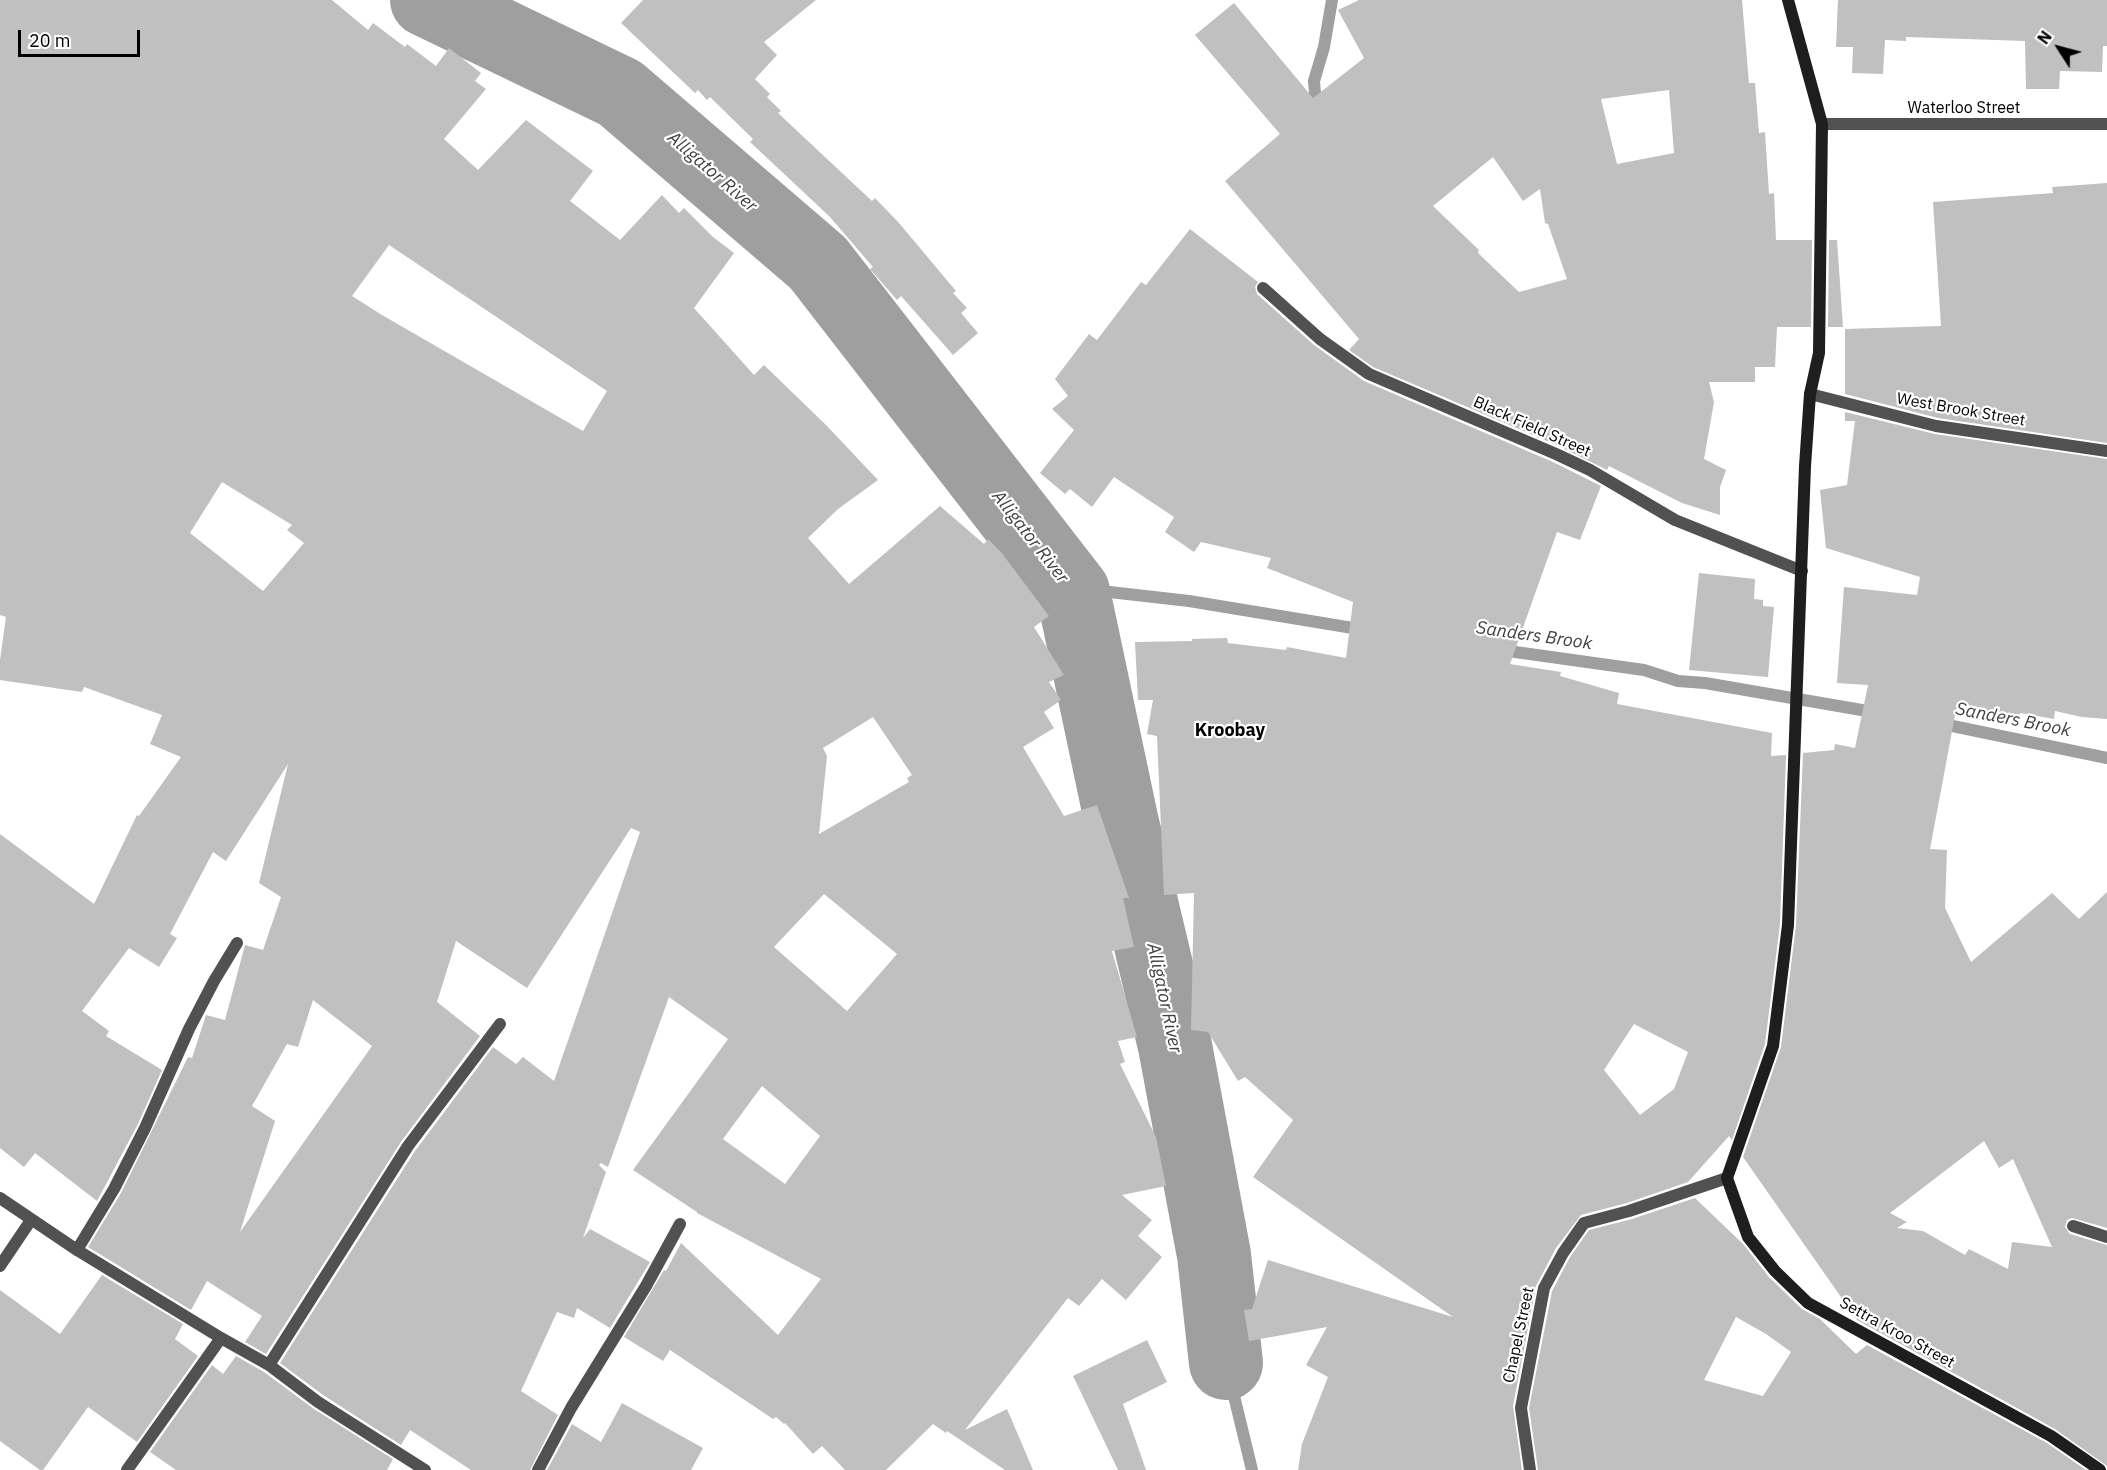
<!DOCTYPE html>
<html>
<head>
<meta charset="utf-8">
<style>
	body { margin:0 }
	#map { position:relative; width:2107px; height:1470px; overflow:hidden; background:#fff; font-family:"IBM Plex Sans",sans-serif }
	canvas { display:block }
	.north { position:absolute; left:2029px; top:18px; width:60px; height:60px; -webkit-text-stroke:4px #fff; paint-order:stroke; rotate:306deg; font-size:16px; font-weight:700; line-height:24px; text-align:center; color:#000 }
	.north::after { content:''; display:block; margin:auto; width:21px; height:27px; background:#000; clip-path:polygon(50% 0,100% 100%,50% 72%,0 100%) }
	.scale { position:absolute; left:18px; top:30px; width:122px; height:27px; box-sizing:border-box; border:3px solid #000; border-top:0; padding-left:8px; font-size:18px; line-height:21px; white-space:nowrap; color:#000; -webkit-text-stroke:4px #fff; paint-order:stroke }
</style>
</head>
<body>
<div id="map">
<canvas width="2107" height="1470"></canvas>
<div class="north">N</div>
<div class="scale">20 m</div>
</div>
<script>
const c = document.querySelector('canvas').getContext('2d');
c.lineJoin = 'round';
const toPath = rows => new Path2D(rows.map(r => 'M' + r).join(''));
function strokePath(path, color, width, dash) { c.strokeStyle = color; c.lineWidth = width; c.lineCap = dash ? 'butt' : 'round'; c.setLineDash(dash || []); c.stroke(path); }
function fill(path, color) { c.fillStyle = color; c.fill(path, 'evenodd'); }
function write(font, color, halo, rows, align = 'center') {
  c.font = font + ' "IBM Plex Sans",sans-serif'; c.lineWidth = 4.5; c.setLineDash([]); c.textBaseline = 'middle'; c.strokeStyle = halo; c.fillStyle = color; for (const [text, x, y, turn = 0] of rows) {
    c.save(); c.translate(x, y); c.rotate((+turn || 0) * Math.PI / 180); c.textAlign = isNaN(turn) ? turn : align; if (halo) c.strokeText(text, 0, 0); c.fillText(text, 0, 0); c.restore();
  }
}
const stream = toPath([
	[1325,109,1315,93,1314,81,1324,47,1332,0],
	[993,489,1092,590,1189,601,1365,630],
	[1501,650,1644,670,1678,681,1705,683,1879,713],
	[1938,723,2107,758],
	[1226,1363,1252,1470]
]);
const river = toPath([
	[427,0,620,93,818,263,1073,592,1121,819,1175,1046,1214,1255,1226,1363]
]);
const building = toPath([
	[0,0,332,0,368,30,373,23,405,47,407,44,436,66,449,48,481,73,475,81,486,89,444,139,478,170,526,120,593,171,570,201,620,240,662,195,679,213,684,208,713,237,734,253,694,308,754,375,764,365,826,425,878,480,838,509,808,538,849,584,940,506,984,544,988,539,1001,552,1049,616,1034,627,1064,675,1049,682,1061,700,1044,712,1054,728,1023,747,1064,816,1097,805,1129,898,1123,898,1134,947,1112,951,1137,1037,1118,1041,1125,1062,1120,1064,1156,1137,1166,1186,1122,1195,1152,1220,1138,1236,1162,1257,1126,1300,1102,1279,1079,1306,1068,1298,965,1430,1007,1409,1033,1470,1005,1470,947,1431,946,1433,933,1424,886,1470,845,1470,822,1446,813,1454,785,1423,784,1424,776,1417,773,1419,670,1350,663,1361,624,1337,664,1270,666,1271,681,1243,778,1335,821,1279,697,1213,697,1212,633,1170,728,1039,669,997,608,1167,601,1163,599,1165,606,1172,583,1238,590,1229,650,1262,610,1328,577,1308,574,1318,557,1312,521,1391,558,1415,530,1470,471,1470,410,1430,401,1445,323,1395,280,1363,415,1151,493,1047,516,1064,523,1057,554,1081,640,832,631,828,527,988,456,941,437,1002,480,1036,401,1142,266,1354,245,1342,262,1316,207,1281,191,1310,88,1247,121,1193,188,1057,192,1058,206,1015,225,1020,245,945,263,950,281,897,259,883,288,764,226,861,213,852,170,934,177,938,159,967,129,948,82,1011,109,1031,106,1036,162,1070,138,1124,97,1201,35,1153,24,1167,0,1148,0,834,94,904,137,815,139,816,181,757,150,744,162,715,84,687,82,692,0,680,0,660,6,617,0,615],
	[389,245,607,391,583,431,382,315,352,296],
	[222,482,292,525,287,530,304,543,263,591,190,533],
	[873,717,912,775,907,778,909,782,819,834,827,756,823,748],
	[824,894,897,954,847,1011,774,947],
	[313,1000,372,1046,240,1232,275,1121,252,1106,287,1044,298,1047],
	[762,1086,820,1136,785,1184,723,1139],
	[643,0,816,0,764,42,777,55,755,79,770,94,767,97,781,111,778,113,872,201,875,198,899,223,956,291,953,293,967,308,961,313,978,333,953,355,901,296,897,300,870,269,873,267,829,216,750,142,753,139,710,97,707,100,698,90,695,93,621,23],
	[1359,0,1742,0,1749,83,1755,83,1759,133,1765,132,1769,194,1774,193,1776,240,1812,240,1811,327,1777,327,1775,367,1755,367,1755,382,1709,382,1714,402,1704,459,1726,470,1720,487,1720,515,1682,503,1609,466,1607,470,1559,446,1373,367,1349,350,1359,339,1225,181,1280,134,1195,35,1234,3,1313,98,1364,58,1338,10],
	[1669,90,1674,153,1617,164,1601,99],
	[1493,157,1523,201,1540,189,1545,223,1548,224,1567,279,1519,292,1478,253,1479,250,1433,206],
	[1838,0,2107,0,2107,46,2103,46,2102,72,2060,71,2059,89,2026,89,2025,41,1906,37,1906,41,1885,40,1883,74,1852,73,1853,47,1836,47],
	[2107,183,2107,443,1938,418,1845,394,1845,329,1941,326,1933,202,2053,193,2052,187],
	[1190,229,1258,282,1255,287,1257,294,1314,345,1364,381,1553,462,1601,486,1580,540,1557,532,1510,664,1561,672,1560,676,1619,693,1617,704,1772,733,1771,756,1786,755,1780,924,1765,1044,1732,1140,1729,1136,1688,1182,1627,1203,1581,1215,1556,1248,1536,1286,1513,1406,1522,1470,1298,1470,1302,1444,1328,1377,1306,1365,1327,1327,1249,1341,1244,1310,1252,1309,1268,1260,1453,1317,1253,1177,1293,1120,1245,1077,1238,1081,1208,1032,1191,1030,1194,893,1164,895,1157,736,1147,734,1153,700,1138,700,1135,642,1192,641,1192,639,1227,638,1228,643,1286,650,1287,647,1346,658,1353,602,1267,568,1271,558,1201,542,1194,552,1165,532,1174,517,1114,477,1092,507,1070,489,1065,494,1040,473,1074,430,1052,409,1068,396,1055,379,1089,334,1097,340,1141,282,1146,285],
	[1634,1024,1688,1052,1674,1089,1640,1115,1604,1070],
	[1829,240,1837,240,1843,327,1828,327],
	[1845,412,1935,434,2107,459,2107,719,2082,717,2055,711,2054,719,2020,713,2018,719,1993,713,1992,719,1956,710,1930,849,1947,850,1945,908,1971,962,2052,893,2079,919,2107,892,2107,1228,2072,1218,2067,1220,2065,1227,2070,1234,2107,1245,2107,1466,2055,1429,1857,1320,1743,1157,1781,1047,1796,925,1803,753,1834,750,1835,744,1855,748,1868,685,1837,683,1844,587,1917,595,1920,577,1826,548,1820,490,1847,485,1855,421,1845,421],
	[1984,1141,1999,1168,2013,1159,2052,1247,2012,1242,2008,1269,1969,1249,1965,1255,1923,1231,1897,1228,1907,1222,1890,1213],
	[1699,573,1755,579,1754,599,1763,600,1763,606,1774,607,1768,677,1689,670],
	[1695,1198,1744,1245,1769,1277,1802,1309,1820,1319,1856,1354,1867,1345,2047,1443,2086,1470,1538,1470,1529,1408,1552,1291,1570,1257,1589,1230,1632,1219],
	[1736,1317,1766,1334,1791,1352,1763,1396,1704,1380],
	[102,1275,183,1324,175,1339,198,1356,137,1442,88,1407,43,1470,40,1470,0,1441,0,1290,60,1334],
	[1147,1340,1167,1382,1123,1404,1146,1470,1118,1470,1073,1376],
	[236,1356,264,1372,314,1409,393,1459,387,1470,176,1470,150,1452,212,1365,223,1374],
	[622,1403,703,1448,691,1470,547,1470,572,1424,601,1442]
]);
const minor = toPath([
	[1822,124,2107,124],
	[1263,288,1320,339,1369,374,1556,454,1590,470,1675,520,1802,571],
	[1810,394,1936,426,2107,451],
	[0,1198,77,1250,221,1338,269,1365,318,1402,425,1470],
	[2073,1226,2107,1237],
	[77,1250,114,1189,145,1128,189,1029,214,981,237,943],
	[0,1266,31,1220],
	[269,1365,408,1146,500,1024],
	[127,1470,221,1338],
	[538,1470,571,1408,646,1286,680,1224],
	[1530,1470,1521,1408,1544,1288,1563,1253,1584,1223,1629,1211,1727,1178]
]);
const secondary = toPath([
	[1788,0,1822,124,1819,353,1810,394,1805,466,1788,925,1773,1046,1727,1178,1748,1237,1775,1271,1808,1303,2051,1436,2100,1470]
]);
const streetNames = [
	["Waterloo Street",1964,108],
	["West Brook Street",1961,410,10],
	["Black Field Street",1532,427,24],
	["Settra Kroo Street",1897,1333,29],
	["Chapel Street",1519,1335,-78]
];
const waterNames = [
	["Alligator River",712,172,41],
	["Alligator River",1030,537,52],
	["Sanders Brook",1534,636,8],
	["Sanders Brook",2013,720,11],
	["Alligator River",1164,998,78]
];
const neighbourhoodNames = [
	["Kroobay",1230,731]
];
strokePath(stream, '#9f9f9f', 12);
strokePath(river, '#9f9f9f', 74);
fill(building, '#c0c0c0');
strokePath(minor, '#515151', 12);
strokePath(secondary, '#1e1e1e', 12);
write('16px', '#000', '#fff', streetNames);
write('italic 18px', '#404040', '#fff', waterNames);
write('bold 18px', '#000', '#fff', neighbourhoodNames);
</script>
</body>
</html>
